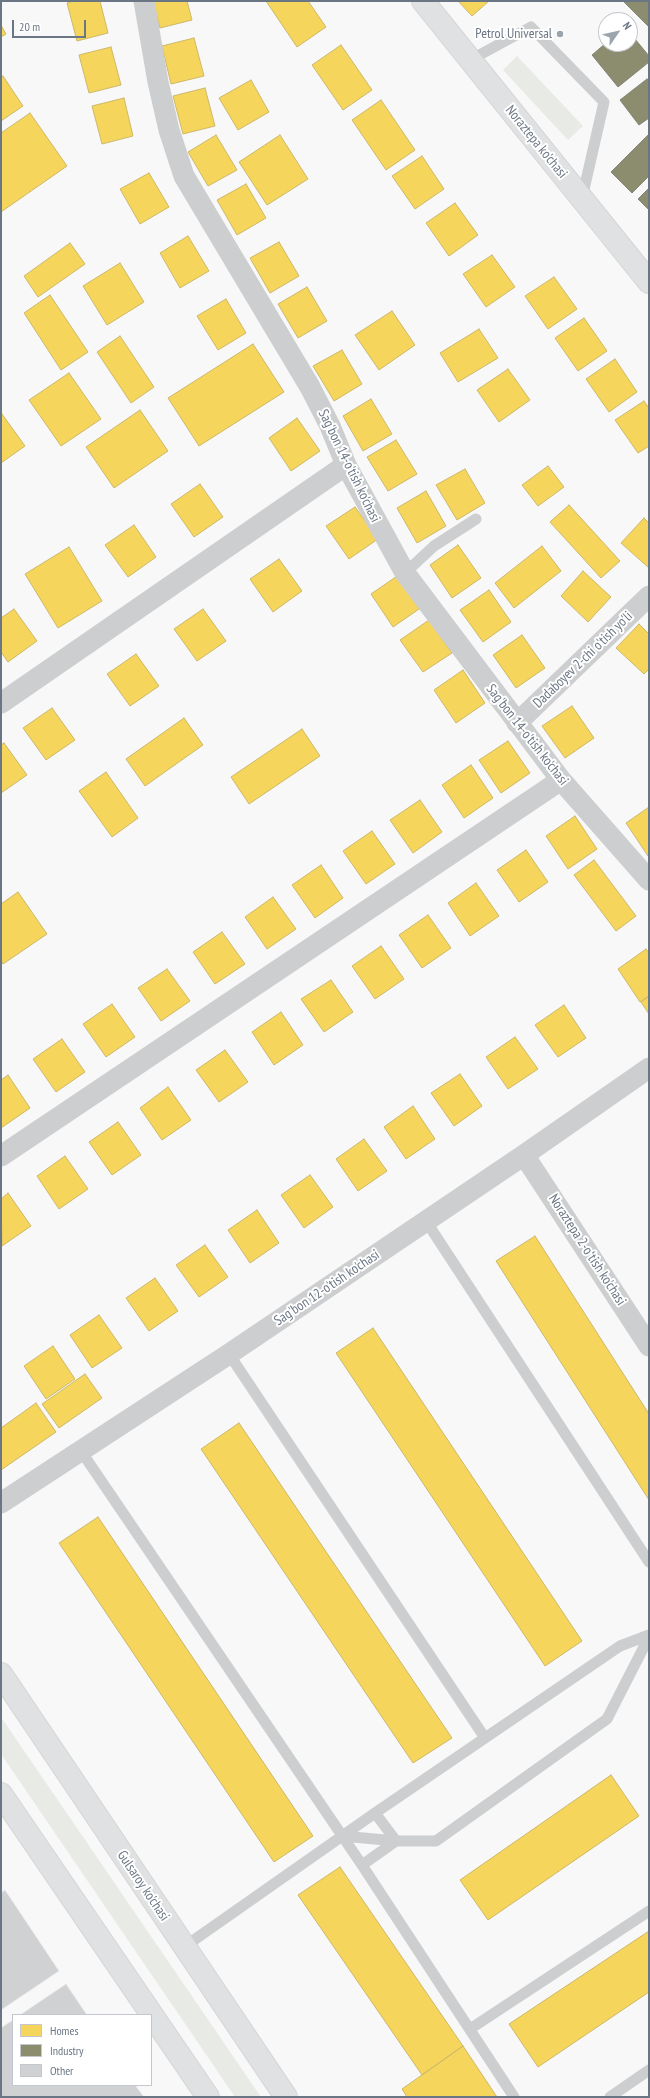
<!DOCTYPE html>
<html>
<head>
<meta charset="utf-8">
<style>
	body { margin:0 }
	#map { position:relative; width:650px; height:2098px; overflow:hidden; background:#f8f8f8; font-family:"PT Sans Narrow",sans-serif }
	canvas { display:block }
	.frame { position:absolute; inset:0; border:2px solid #6b7685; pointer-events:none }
	.legend { position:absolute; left:12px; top:2014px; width:140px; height:72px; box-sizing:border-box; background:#fff; border:1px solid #c4c8ce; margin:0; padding:5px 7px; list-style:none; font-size:12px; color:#6b7685 }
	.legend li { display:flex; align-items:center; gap:8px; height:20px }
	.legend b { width:20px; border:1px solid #c4c8ce }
	.north { position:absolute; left:598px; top:12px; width:40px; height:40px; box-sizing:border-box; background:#fff; border:1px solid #c4c8ce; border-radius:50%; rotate:56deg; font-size:11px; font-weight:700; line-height:16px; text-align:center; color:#6b7685 }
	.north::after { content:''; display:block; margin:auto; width:14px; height:18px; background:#9ca4ad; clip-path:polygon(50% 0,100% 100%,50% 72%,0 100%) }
	.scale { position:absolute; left:12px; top:20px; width:74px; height:18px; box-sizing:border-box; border:2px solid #6b7685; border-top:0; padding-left:5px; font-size:12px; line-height:14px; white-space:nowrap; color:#6b7685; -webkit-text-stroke:3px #fff; paint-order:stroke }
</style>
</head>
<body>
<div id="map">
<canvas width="650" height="2098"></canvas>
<div class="frame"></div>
<ul class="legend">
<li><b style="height:11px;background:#f6d55c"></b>Homes</li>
<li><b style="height:11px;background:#8c8c6e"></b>Industry</li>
<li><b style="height:11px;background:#d0d1d2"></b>Other</li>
</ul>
<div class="north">N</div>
<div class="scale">20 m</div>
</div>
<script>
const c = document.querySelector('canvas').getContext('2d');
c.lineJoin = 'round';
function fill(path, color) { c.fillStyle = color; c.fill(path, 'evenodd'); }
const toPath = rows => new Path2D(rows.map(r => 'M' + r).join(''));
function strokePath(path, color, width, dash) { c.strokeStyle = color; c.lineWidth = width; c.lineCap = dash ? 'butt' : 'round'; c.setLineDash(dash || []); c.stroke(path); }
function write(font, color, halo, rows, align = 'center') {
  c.font = font + ' "PT Sans Narrow",sans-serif'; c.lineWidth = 4; c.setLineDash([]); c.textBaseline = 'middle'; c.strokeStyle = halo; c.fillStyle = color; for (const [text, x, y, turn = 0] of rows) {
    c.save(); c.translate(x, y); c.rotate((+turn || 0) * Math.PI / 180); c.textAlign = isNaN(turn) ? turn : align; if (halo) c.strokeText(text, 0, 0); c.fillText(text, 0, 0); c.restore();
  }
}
const green = toPath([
	[517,56,583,126,568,140,503,70],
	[1,1717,261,2097,235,2097,1,1754]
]);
const homes = toPath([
	[73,1,100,1,108,33,77,41,67,3,73,1],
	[153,1,187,1,192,20,160,28,153,1],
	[266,1,308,1,326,27,297,47,266,1],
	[458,1,489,1,472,16,458,1],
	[1,25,6,34,1,37,1,25],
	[194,38,204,76,171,84,162,46,194,38],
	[341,45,372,90,343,110,312,65,341,45],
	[111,47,121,85,89,93,79,55,111,47],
	[3,76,23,106,1,121,1,78,3,76],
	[251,80,269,112,238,130,219,98,251,80],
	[205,88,215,126,183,134,173,96,205,88],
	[124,98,133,136,102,144,92,106,124,98],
	[381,100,415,150,386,170,352,120,381,100],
	[30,113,67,166,1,212,1,133,30,113],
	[216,135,237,170,208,186,188,152,216,135],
	[280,135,308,179,267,205,239,162,280,135],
	[422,156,444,189,415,209,392,176,422,156],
	[149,173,169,207,140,224,120,189,149,173],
	[246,184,266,218,237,235,217,200,246,184],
	[455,203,478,235,449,256,426,223,455,203],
	[188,236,209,271,180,288,160,253,188,236],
	[279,242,299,276,270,293,250,258,279,242],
	[70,243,85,264,38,297,24,276,70,243],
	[492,255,515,287,486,307,463,274,492,255],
	[120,263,144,302,107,325,83,286,120,263],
	[554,277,577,309,548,329,525,296,554,277],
	[307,287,327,321,298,338,278,304,307,287],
	[50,295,88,352,61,370,24,313,50,295],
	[226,299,246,333,218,350,197,316,226,299],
	[392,311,415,345,379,370,355,335,392,311],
	[584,318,607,351,578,371,555,338,584,318],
	[479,329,498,358,458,382,440,353,479,329],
	[120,336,154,387,131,403,97,352,120,336],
	[253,344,284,392,199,446,168,398,253,344],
	[342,350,362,384,334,401,313,366,342,350],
	[615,359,637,392,609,412,586,379,615,359],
	[508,369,530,400,499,422,477,390,508,369],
	[69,373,101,419,61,446,29,400,69,373],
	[371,399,392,434,363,451,343,416,371,399],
	[644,401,649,408,649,446,638,453,615,420,644,401],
	[140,410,168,451,114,488,86,447,140,410],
	[2,414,25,446,1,463,1,415,2,414],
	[297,418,320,451,291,471,269,438,297,418],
	[396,440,417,474,388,491,367,457,396,440],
	[548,466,564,487,538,506,522,485,548,466],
	[465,469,485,503,457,520,436,485,465,469],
	[200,484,223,517,194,537,171,504,200,484],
	[426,491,446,526,417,543,397,508,426,491],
	[569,505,620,561,601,578,550,522,569,505],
	[355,507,378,539,349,559,326,526,355,507],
	[644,518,649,523,649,568,621,543,644,518],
	[134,525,156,557,128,577,105,545,134,525],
	[458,545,481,578,452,598,430,565,458,545],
	[542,546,561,571,514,608,495,583,542,546],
	[69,547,102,601,58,628,25,574,69,547],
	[279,559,302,591,273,612,250,579,279,559],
	[583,571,611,597,588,622,561,596,583,571],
	[400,574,422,607,393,627,371,594,400,574],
	[489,590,511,622,483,642,460,610,489,590],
	[14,609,37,641,8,662,1,652,1,618,14,609],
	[203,609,226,641,197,661,174,629,203,609],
	[429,620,452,653,423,672,400,640,429,620],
	[639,624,649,634,649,669,644,674,616,648,639,624],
	[522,635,545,668,516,688,493,655,522,635],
	[136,654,159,686,130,706,107,674,136,654],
	[463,670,485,703,456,723,434,690,463,670],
	[572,706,594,738,565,758,542,726,572,706],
	[52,708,75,740,46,760,23,728,52,708],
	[184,718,203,745,145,786,126,759,184,718],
	[302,729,320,756,249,804,231,777,302,729],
	[508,741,530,773,501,793,479,760,508,741],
	[4,743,27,775,1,793,1,745,4,743],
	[471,765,493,798,464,818,442,785,471,765],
	[106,772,138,818,112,837,79,791,106,772],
	[420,800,442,832,413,853,390,820,420,800],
	[649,807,649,855,648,856,626,823,649,807],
	[575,816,597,849,568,869,546,836,575,816],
	[372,831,395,864,366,884,343,851,372,831],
	[526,850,548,882,519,902,497,870,526,850],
	[594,860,636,916,616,931,574,875,594,860],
	[321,865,343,898,315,918,292,885,321,865],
	[476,883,499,916,470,936,448,903,476,883],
	[18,892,47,934,3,964,1,960,1,904,18,892],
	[273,897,296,929,267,949,245,917,273,897],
	[428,915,451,948,422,968,399,935,428,915],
	[222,932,245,964,215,984,193,952,222,932],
	[381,946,404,979,375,999,352,966,381,946],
	[646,949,649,953,649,996,640,1002,618,969,646,949],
	[167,969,190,1001,161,1021,138,988,167,969],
	[331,980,353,1012,324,1032,301,999,331,980],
	[649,996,649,1014,641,1002,649,996],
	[112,1004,135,1037,106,1057,83,1024,112,1004],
	[564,1005,586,1038,558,1057,535,1025,564,1005],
	[281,1012,303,1045,274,1065,252,1032,281,1012],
	[515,1037,538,1069,508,1089,486,1057,515,1037],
	[62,1039,85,1072,56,1092,33,1059,62,1039],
	[225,1050,248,1082,219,1102,196,1070,225,1050],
	[460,1074,482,1106,454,1126,431,1093,460,1074],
	[8,1075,30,1108,1,1128,1,1080,8,1075],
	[168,1087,191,1120,162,1140,140,1108,168,1087],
	[413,1106,435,1139,406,1159,384,1127,413,1106],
	[118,1122,141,1155,112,1175,89,1142,118,1122],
	[364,1139,387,1171,358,1191,336,1159,364,1139],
	[65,1156,88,1189,59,1209,37,1176,65,1156],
	[310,1175,333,1207,304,1228,281,1195,310,1175],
	[8,1193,31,1226,2,1246,1,1199,8,1193],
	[257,1210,279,1243,250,1263,228,1230,257,1210],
	[535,1236,649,1414,649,1500,496,1261,535,1236],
	[205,1245,228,1277,199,1297,176,1265,205,1245],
	[155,1278,178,1311,149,1331,126,1298,155,1278],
	[99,1315,122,1348,92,1368,70,1335,99,1315],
	[373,1328,582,1641,545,1666,336,1353,373,1328],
	[53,1346,75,1379,46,1399,24,1366,53,1346],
	[85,1374,102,1398,59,1428,42,1404,85,1374],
	[36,1403,56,1432,1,1470,1,1428,36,1403],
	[239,1423,452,1738,413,1763,201,1449,239,1423],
	[98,1517,313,1836,274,1862,59,1543,98,1517],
	[611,1775,639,1816,488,1920,460,1880,611,1775],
	[340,1867,463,2046,422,2075,298,1895,340,1867],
	[649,1931,649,1992,538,2067,509,2024,649,1931],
	[463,2046,497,2097,407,2097,402,2089,463,2046]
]);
const industry = toPath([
	[623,1,649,1,649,27,623,1],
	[630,33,649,56,649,62,618,87,592,55,606,43,630,44,630,33],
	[647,79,649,81,649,118,639,125,620,100,647,79],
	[649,134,649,176,632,193,611,172,649,134],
	[649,188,649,210,638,199,649,188]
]);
const building = toPath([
	[5,1890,59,1971,1,2010,1,1893,5,1890],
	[66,1984,87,2015,20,2015,66,1984],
	[13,2020,13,2085,135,2085,144,2097,1,2097,1,2028,13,2020]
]);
const service = toPath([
	[470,60,531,27,604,102,582,198],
	[405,573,434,546,476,519],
	[426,1221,649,1562],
	[229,1354,485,1738],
	[81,1451,362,1865,514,2097],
	[342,1836,396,1841,436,1841,607,1719,649,1637],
	[362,1865,396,1841,375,1813],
	[184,1947,375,1813,620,1646,649,1635],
	[470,2029,649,1911],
	[610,2097,649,2070]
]);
const minor = toPath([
	[144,1,158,82,169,130,184,176,310,387,330,426,346,465,405,573,561,780,649,880],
	[1,703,346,465],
	[517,723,649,596],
	[524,1155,649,1346],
	[1,1156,561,780],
	[1,1503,229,1354,524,1155,649,1068]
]);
const secondary = toPath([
	[423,1,649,282],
	[1,1674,286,2097],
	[1,1794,208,2097]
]);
const markers = [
	[560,34,4,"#9ca4ad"]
];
const poiNames = [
	["Petrol Universal",552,34]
];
const streetNames = [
	["Noraztepa ko'chasi",536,142,51],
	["Sag'bon 14-o'tish ko'chasi",349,466,64],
	["Dadaboyev 2-chi o'tish yo'li",583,660,-44],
	["Sag'bon 14-o'tish ko'chasi",527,735,52],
	["Noraztepa 2-oʻtish ko'chasi",587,1250,57],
	["Sag'bon 12-o'tish ko'chasi",327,1288,-34],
	["Gulsaroy ko'chasi",143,1886,56]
];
fill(green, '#e8eae6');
fill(homes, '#f6d55c');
strokePath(homes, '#ccb868', 1);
fill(industry, '#8c8c6e');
strokePath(industry, '#828575', 1);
fill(building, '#d0d1d2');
strokePath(building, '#e8e8e8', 1);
strokePath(secondary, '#d4d5d6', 24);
strokePath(service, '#cdcecf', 11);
strokePath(minor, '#cdcecf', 21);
strokePath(secondary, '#e0e1e2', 22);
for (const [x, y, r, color] of markers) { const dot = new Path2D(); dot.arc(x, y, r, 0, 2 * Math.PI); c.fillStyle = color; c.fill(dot); strokePath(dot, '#fff', 1.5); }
write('14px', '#6b7685', '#fff', poiNames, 'right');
write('14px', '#6b7685', '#fff', streetNames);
</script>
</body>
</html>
